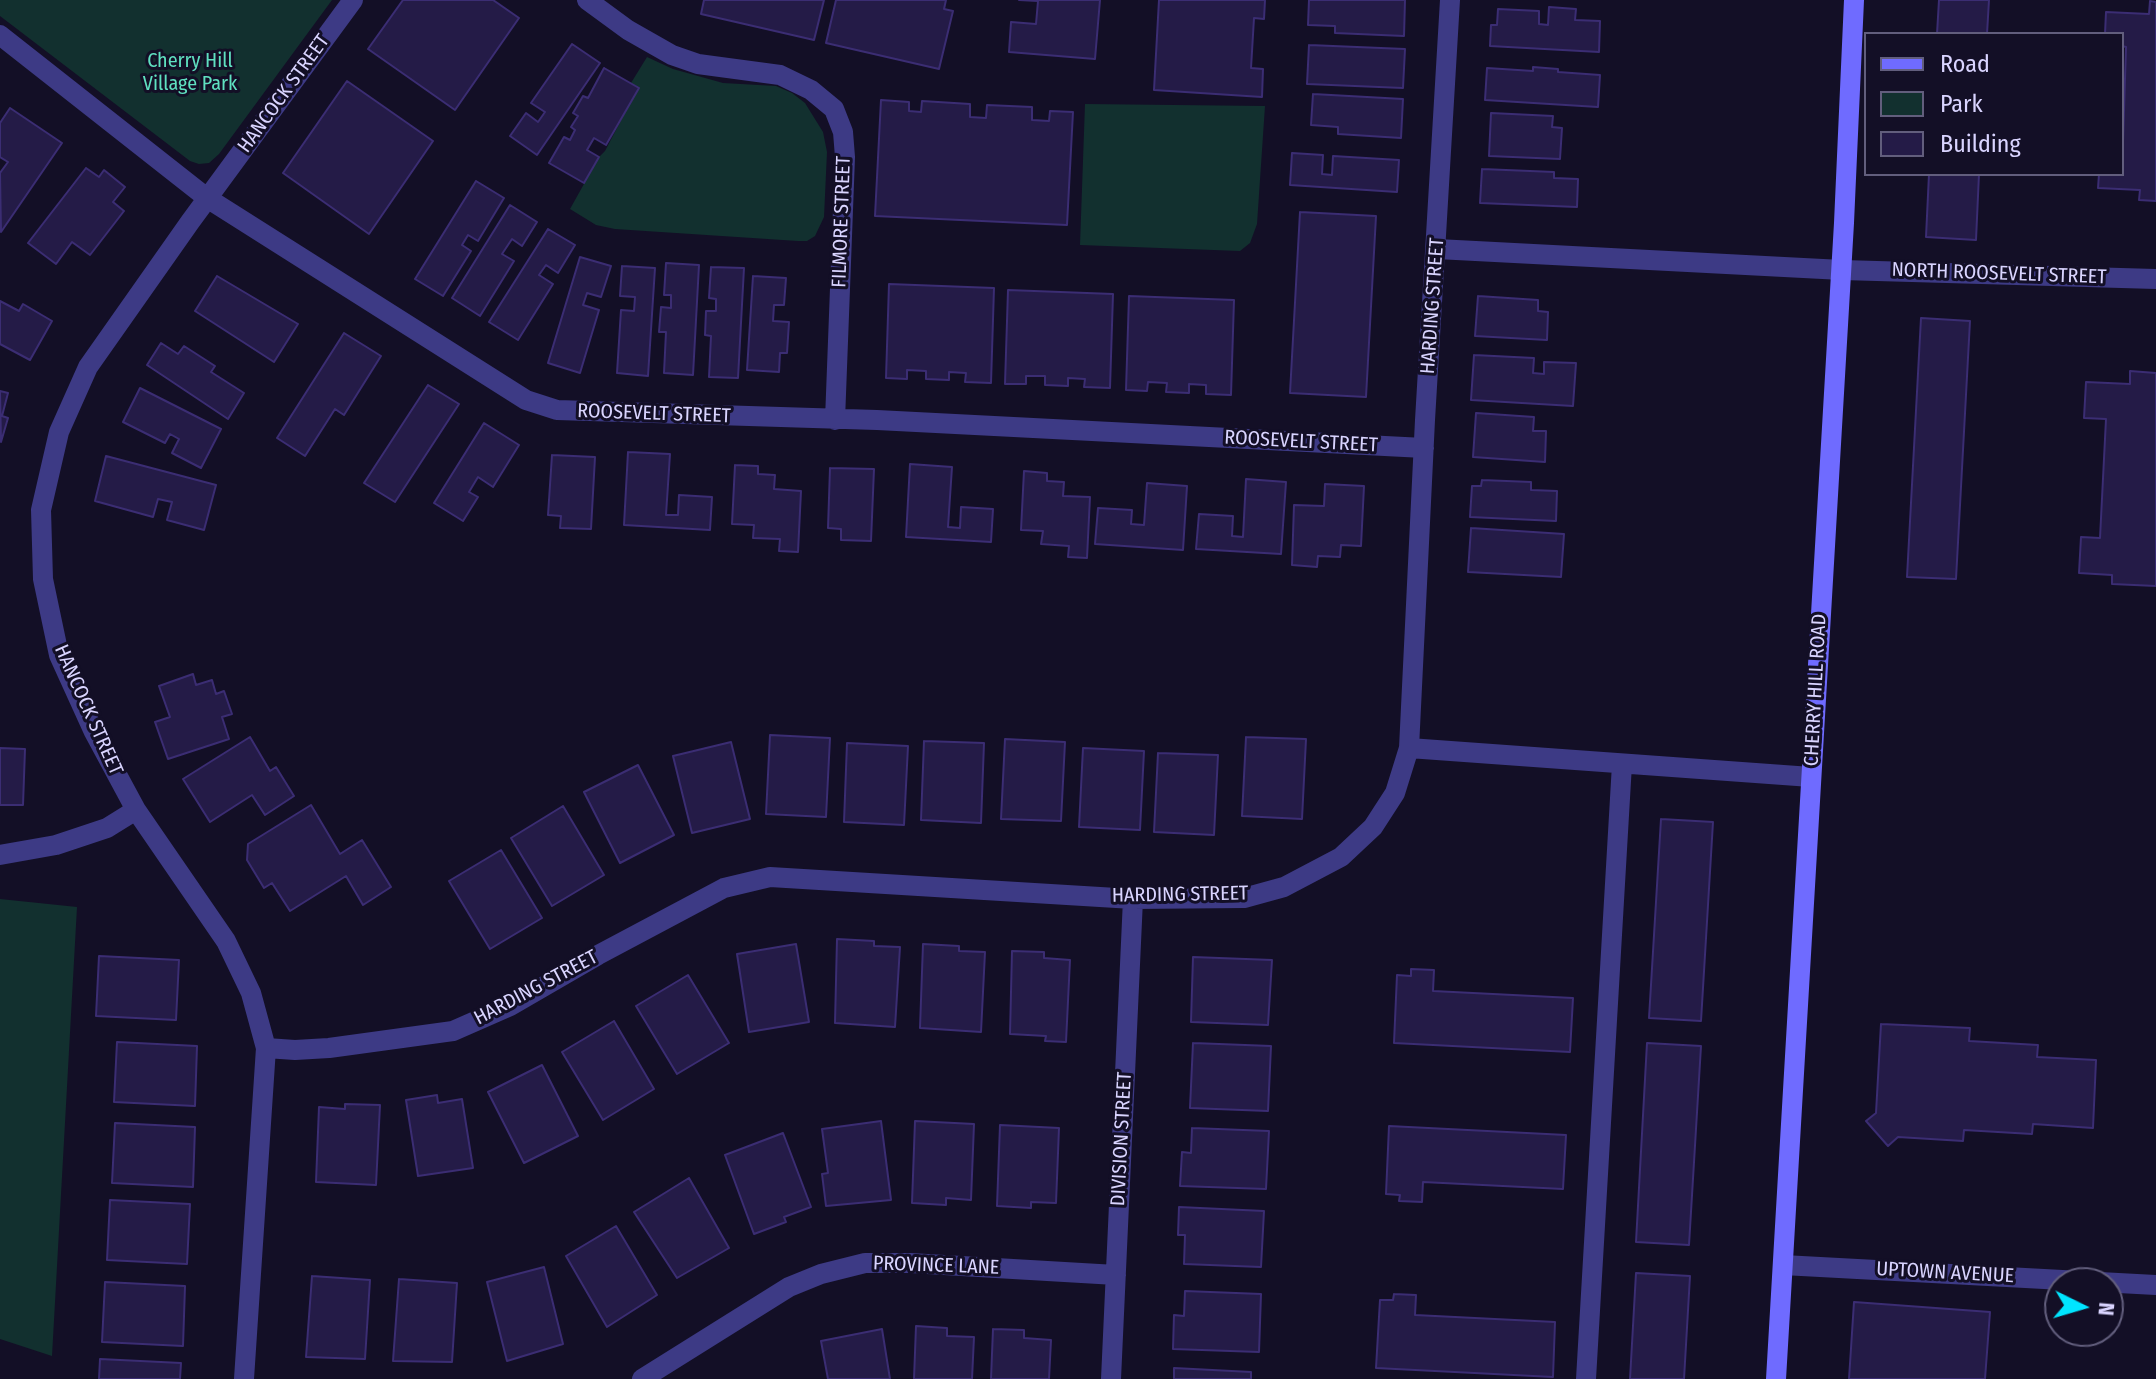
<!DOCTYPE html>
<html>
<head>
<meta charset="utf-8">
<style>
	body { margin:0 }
	#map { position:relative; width:2156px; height:1379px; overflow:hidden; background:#130f26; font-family:"Fira Sans Condensed",sans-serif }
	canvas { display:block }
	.legend { position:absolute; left:1864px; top:32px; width:260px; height:144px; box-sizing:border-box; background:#130f26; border:2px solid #625e7d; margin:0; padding:10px 14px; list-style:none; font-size:24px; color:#d9d4ff }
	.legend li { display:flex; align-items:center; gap:16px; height:40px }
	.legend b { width:40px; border:2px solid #625e7d }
	.north { position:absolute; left:2044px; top:1267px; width:80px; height:80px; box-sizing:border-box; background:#130f26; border:2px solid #625e7d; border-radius:50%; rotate:95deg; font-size:22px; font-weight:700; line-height:32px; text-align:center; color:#d9d4ff }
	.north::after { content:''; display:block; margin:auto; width:28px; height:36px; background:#00e5ff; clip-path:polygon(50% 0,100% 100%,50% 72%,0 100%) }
</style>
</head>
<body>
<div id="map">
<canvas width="2156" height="1379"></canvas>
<ul class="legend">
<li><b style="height:10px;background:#6f6bff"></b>Road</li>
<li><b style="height:22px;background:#12302f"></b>Park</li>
<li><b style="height:22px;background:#241b47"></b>Building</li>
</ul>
<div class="north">N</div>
</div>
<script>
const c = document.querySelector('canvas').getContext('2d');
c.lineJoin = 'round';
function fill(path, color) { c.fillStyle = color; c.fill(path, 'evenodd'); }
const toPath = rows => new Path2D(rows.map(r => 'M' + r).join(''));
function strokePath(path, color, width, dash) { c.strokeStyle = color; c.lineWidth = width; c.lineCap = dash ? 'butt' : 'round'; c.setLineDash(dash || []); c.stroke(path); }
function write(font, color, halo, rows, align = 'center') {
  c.font = font + ' "Fira Sans Condensed",sans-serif'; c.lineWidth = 6; c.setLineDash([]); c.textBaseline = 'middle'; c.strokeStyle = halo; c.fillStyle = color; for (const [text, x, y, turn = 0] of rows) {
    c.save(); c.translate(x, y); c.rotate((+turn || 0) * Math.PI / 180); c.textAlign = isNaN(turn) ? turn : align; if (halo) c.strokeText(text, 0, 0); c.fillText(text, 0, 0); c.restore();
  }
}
const green = toPath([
	[0,0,332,0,219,154,209,163,199,164,190,161,0,16],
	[647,57,673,69,723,83,776,86,792,93,805,103,823,132,827,152,824,217,815,236,807,241,798,241,615,229,596,225,570,209,599,157,605,151,638,88,631,83],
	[1085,104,1265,106,1257,224,1250,243,1240,251,1080,245],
	[0,899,77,907,52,1356,0,1339]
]);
const building = toPath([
	[403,0,493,0,519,18,455,110,368,49,403,0],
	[704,0,824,0,814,40,701,14,704,0],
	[836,0,946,0,944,9,953,11,939,69,826,43,836,0],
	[1019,0,1100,0,1095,59,1009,52,1011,22,1036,24,1038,1,1019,0],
	[1159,0,1265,0,1264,19,1254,18,1251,68,1263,69,1262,97,1154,90,1159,0],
	[1309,0,1405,0,1404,36,1335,33,1335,26,1308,25,1309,0],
	[1939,0,1989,0,1987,34,1937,34,1939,0],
	[2150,1,2156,2,2156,201,2139,200,2140,190,2098,188,2099,174,2122,174,2126,47,2122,46,2122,34,2105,34,2106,12,2149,14,2150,1],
	[1549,7,1576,9,1575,20,1600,21,1599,52,1490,46,1491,25,1497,25,1498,9,1539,11,1539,24,1548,25,1549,7],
	[572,44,600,63,537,155,510,136,526,113,538,122,545,112,531,103,572,44],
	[1309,45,1405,49,1403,88,1307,84,1309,45],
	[1533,67,1558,69,1558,72,1600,75,1598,107,1485,100,1487,68,1533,71,1533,67],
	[604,68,639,88,606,145,594,138,587,150,599,157,584,183,549,163,564,137,570,140,575,130,571,127,578,116,573,113,583,96,588,98,604,68],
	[347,81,433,141,369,234,283,173,347,81],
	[1313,94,1403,99,1401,138,1338,134,1338,127,1311,125,1313,94],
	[881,100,909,102,909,111,921,112,922,101,970,104,970,117,986,118,987,105,1032,107,1032,120,1049,121,1050,111,1073,112,1067,225,875,216,881,100],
	[10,108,62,143,1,232,0,173,8,162,0,157,0,123,10,108],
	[1491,113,1553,116,1552,127,1562,128,1560,159,1489,156,1491,113],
	[1292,153,1323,155,1322,174,1332,175,1333,156,1399,160,1397,192,1290,185,1292,153],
	[86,168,99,177,104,170,125,187,113,202,124,211,90,255,72,242,56,264,28,243,86,168],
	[1482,169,1554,172,1554,178,1578,179,1577,207,1480,203,1482,169],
	[1929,174,1979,174,1976,240,1926,237,1929,174],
	[476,181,504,198,478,241,468,235,462,245,471,251,443,296,415,279,476,181],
	[510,205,537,222,522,246,512,239,502,254,514,261,480,316,452,298,510,205],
	[1300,212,1376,216,1366,397,1290,393,1300,212],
	[548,229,575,245,558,273,546,265,539,275,553,284,518,340,489,322,548,229],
	[580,257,611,266,601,297,587,293,583,305,599,310,580,373,548,363,580,257],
	[666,263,699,265,693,375,664,373,666,332,659,332,661,307,671,308,671,295,664,295,666,263],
	[622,266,655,268,648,376,617,373,621,310,634,311,635,297,620,296,622,266],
	[711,267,744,268,738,378,709,377,711,336,705,335,706,311,716,311,716,299,709,298,711,267],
	[217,276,298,324,274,362,195,311,217,276],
	[753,276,786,278,784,305,774,305,773,321,789,322,787,353,780,353,779,372,747,370,753,276],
	[889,284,994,288,991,383,965,382,966,373,949,372,949,380,926,379,926,371,907,370,907,379,886,378,889,284],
	[1008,290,1113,294,1110,388,1084,387,1085,379,1068,378,1068,386,1045,385,1045,376,1026,376,1026,384,1005,384,1008,290],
	[1129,296,1234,300,1231,395,1206,394,1206,385,1189,384,1189,393,1166,392,1167,383,1148,382,1147,391,1126,390,1129,296],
	[1478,296,1538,300,1538,311,1548,312,1547,340,1475,336,1478,296],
	[0,301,19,311,23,304,52,321,30,360,0,344,0,301],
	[1921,318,1970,321,1956,579,1907,577,1921,318],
	[344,333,381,356,344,415,335,409,305,456,277,438,344,333],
	[161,343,178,354,184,346,215,366,211,372,244,393,228,419,147,365,161,343],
	[1474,355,1534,358,1533,373,1544,374,1544,362,1576,363,1573,406,1471,400,1474,355],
	[2130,371,2156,373,2156,586,2112,584,2112,575,2079,573,2081,537,2100,538,2106,419,2084,418,2086,382,2130,384,2130,371],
	[428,385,459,404,395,502,364,483,428,385],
	[140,388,221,429,201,468,172,453,179,439,170,434,165,443,123,422,140,388],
	[0,391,8,393,2,416,8,418,1,442,0,391],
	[1476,413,1534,417,1533,431,1546,431,1545,462,1473,457,1476,413],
	[484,423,519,445,493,487,478,477,469,492,478,497,463,521,434,503,484,423],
	[628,452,670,454,666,515,678,515,679,495,712,497,710,530,624,525,628,452],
	[552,455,595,457,591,529,560,528,561,516,548,515,552,455],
	[106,456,216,485,204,530,167,520,172,502,158,499,153,517,95,501,106,456],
	[910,464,952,467,948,527,960,528,961,507,993,509,991,542,906,537,910,464],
	[735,465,758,466,758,474,775,475,774,489,801,491,798,552,779,551,780,539,753,538,754,525,732,524,735,465],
	[830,468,874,469,871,541,841,540,841,529,828,528,830,468],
	[1024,471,1047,473,1047,481,1064,482,1063,496,1090,497,1087,558,1068,557,1069,546,1041,544,1043,531,1021,530,1024,471],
	[1246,479,1286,482,1281,554,1196,549,1199,514,1233,516,1232,536,1243,537,1246,479],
	[1482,480,1531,482,1531,490,1557,491,1556,521,1470,517,1472,486,1481,486,1482,480],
	[1147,483,1187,486,1183,550,1095,544,1098,508,1132,510,1131,524,1144,525,1147,483],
	[1325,484,1364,486,1361,546,1341,545,1340,557,1318,556,1317,567,1292,565,1294,505,1324,506,1325,484],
	[1471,528,1564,534,1561,577,1468,572,1471,528],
	[193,674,196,685,212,680,216,694,224,691,232,714,222,717,229,739,168,759,155,722,170,717,159,686,193,674],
	[770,735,830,738,826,817,766,814,770,735],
	[250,737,270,771,276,767,294,796,265,815,252,795,210,822,183,779,250,737],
	[1246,737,1306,739,1302,819,1242,816,1246,737],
	[1005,739,1065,742,1061,821,1001,819,1005,739],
	[924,741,984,743,981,823,921,820,924,741],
	[731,742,750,819,692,833,673,756,731,742],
	[847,743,908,746,904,825,844,822,847,743],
	[0,748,25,749,23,805,0,805,0,748],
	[1083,748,1144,751,1140,830,1079,827,1083,748],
	[1158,753,1218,755,1214,835,1154,832,1158,753],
	[638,765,674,835,620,863,584,792,638,765],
	[311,805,340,854,362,840,391,887,363,905,346,876,290,911,272,883,264,888,247,860,248,844,311,805],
	[563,806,604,875,552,906,511,838,563,806],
	[1661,819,1713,822,1701,1021,1649,1018,1661,819],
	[501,850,542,918,490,949,449,881,501,850],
	[837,939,874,941,874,946,900,947,895,1027,835,1023,837,939],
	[796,944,809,1022,749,1032,737,954,796,944],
	[923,944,959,946,959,951,985,952,981,1032,920,1028,923,944],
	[1012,951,1044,952,1044,958,1070,960,1066,1042,1045,1041,1046,1036,1010,1034,1012,951],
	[99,956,179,960,176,1020,96,1016,99,956],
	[1193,957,1272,960,1268,1025,1191,1022,1193,957],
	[1411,969,1434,970,1433,991,1573,998,1570,1052,1394,1043,1397,975,1411,976,1411,969],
	[688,975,729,1043,677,1074,636,1006,688,975],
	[614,1021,654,1089,603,1120,562,1052,614,1021],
	[1881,1024,1970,1028,1969,1041,2038,1045,2037,1057,2096,1060,2093,1128,2033,1124,2032,1134,1964,1130,1963,1141,1898,1137,1888,1146,1866,1121,1876,1113,1881,1024],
	[117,1042,197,1046,195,1106,114,1102,117,1042],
	[1193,1043,1271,1046,1268,1111,1190,1108,1193,1043],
	[1647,1043,1701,1046,1689,1245,1636,1242,1647,1043],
	[542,1065,578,1136,524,1163,488,1092,542,1065],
	[437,1095,438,1103,462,1099,473,1168,418,1176,406,1100,437,1095],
	[345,1104,380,1105,376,1185,316,1182,319,1107,345,1109,345,1104],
	[881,1121,891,1200,826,1206,822,1174,828,1173,822,1129,881,1121],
	[915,1121,974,1124,971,1200,946,1198,946,1205,912,1203,915,1121],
	[115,1123,195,1127,193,1187,112,1183,115,1123],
	[1000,1125,1059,1128,1056,1203,1031,1202,1031,1208,997,1206,1000,1125],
	[1389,1126,1566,1135,1563,1189,1423,1182,1422,1202,1399,1201,1400,1195,1386,1194,1389,1126],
	[1192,1128,1269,1131,1266,1189,1180,1186,1182,1152,1191,1153,1192,1128],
	[783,1133,811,1207,784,1217,786,1222,754,1234,725,1155,783,1133],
	[689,1178,729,1248,677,1278,634,1212,689,1178],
	[110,1200,190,1204,187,1264,107,1260,110,1200],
	[1179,1207,1264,1211,1261,1267,1184,1264,1185,1235,1178,1235,1179,1207],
	[616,1226,657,1295,607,1327,566,1256,616,1226],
	[544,1267,563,1344,507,1361,487,1282,544,1267],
	[1636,1273,1690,1276,1684,1379,1630,1379,1636,1273],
	[312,1276,370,1280,365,1359,306,1357,312,1276],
	[399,1279,457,1283,452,1362,393,1361,399,1279],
	[105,1282,185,1286,183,1346,102,1342,105,1282],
	[1185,1291,1261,1294,1259,1352,1173,1349,1174,1315,1184,1316,1185,1291],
	[1394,1294,1416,1295,1415,1315,1555,1322,1553,1377,1376,1368,1380,1300,1393,1300,1394,1294],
	[1854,1302,1990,1312,1985,1379,1849,1379,1854,1302],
	[916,1326,947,1328,947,1336,974,1337,972,1379,914,1379,916,1326],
	[882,1329,890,1379,828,1379,821,1341,882,1329],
	[993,1329,1024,1330,1024,1338,1051,1340,1049,1379,991,1379,993,1329],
	[100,1359,181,1363,180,1379,99,1379,100,1359],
	[1174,1368,1251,1372,1251,1379,1174,1379,1174,1368]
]);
const street = toPath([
	[587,0,628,30,672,55,698,64,780,75,811,90,834,109,843,132,845,157,835,420],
	[0,35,207,198,526,400,557,410,877,420,1424,448],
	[1437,249,1842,270,2156,279],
	[1409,748,1811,777],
	[0,855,56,845,107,828,136,810],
	[266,1048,295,1050,329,1048,453,1031,510,1006,598,955,724,888,770,877,1133,899,1244,898,1284,887,1341,857,1373,827,1395,793,1409,748,1425,420,1450,0],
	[1783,1265,2156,1285],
	[244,1379,266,1048,251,993,226,941,136,810,94,732,59,655,43,579,41,510,59,432,88,367,190,222,353,0],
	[642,1379,789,1287,821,1274,865,1263,910,1263,1116,1275],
	[1111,1379,1133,899],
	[1586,1379,1622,764]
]);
const secondary = toPath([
	[1776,1379,1844,223,1854,0]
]);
const parkNames = [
	["Cherry Hill",190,61],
	["Village Park",190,84]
];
const streetNames = [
	["HANCOCK STREET",284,94,-54],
	["FILMORE STREET",842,222,-88],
	["NORTH ROOSEVELT STREET",1999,274,2],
	["HARDING STREET",1433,306,-86],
	["ROOSEVELT STREET",654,414,2],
	["ROOSEVELT STREET",1301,442,3],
	["CHERRY HILL ROAD",1816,690,-87],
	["HANCOCK STREET",88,710,66],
	["HARDING STREET",1180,895,-1],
	["HARDING STREET",536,988,-28],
	["DIVISION STREET",1122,1139,-87],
	["PROVINCE LANE",936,1266,2],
	["UPTOWN AVENUE",1945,1273,3]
];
fill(green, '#12302f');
fill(building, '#241b47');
strokePath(building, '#3b2d73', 2);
strokePath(street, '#3d3a85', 20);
strokePath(secondary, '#6f6bff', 20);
write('20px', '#5fe0c0', '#130f26', parkNames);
write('20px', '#d9d4ff', '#130f26', streetNames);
</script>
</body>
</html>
